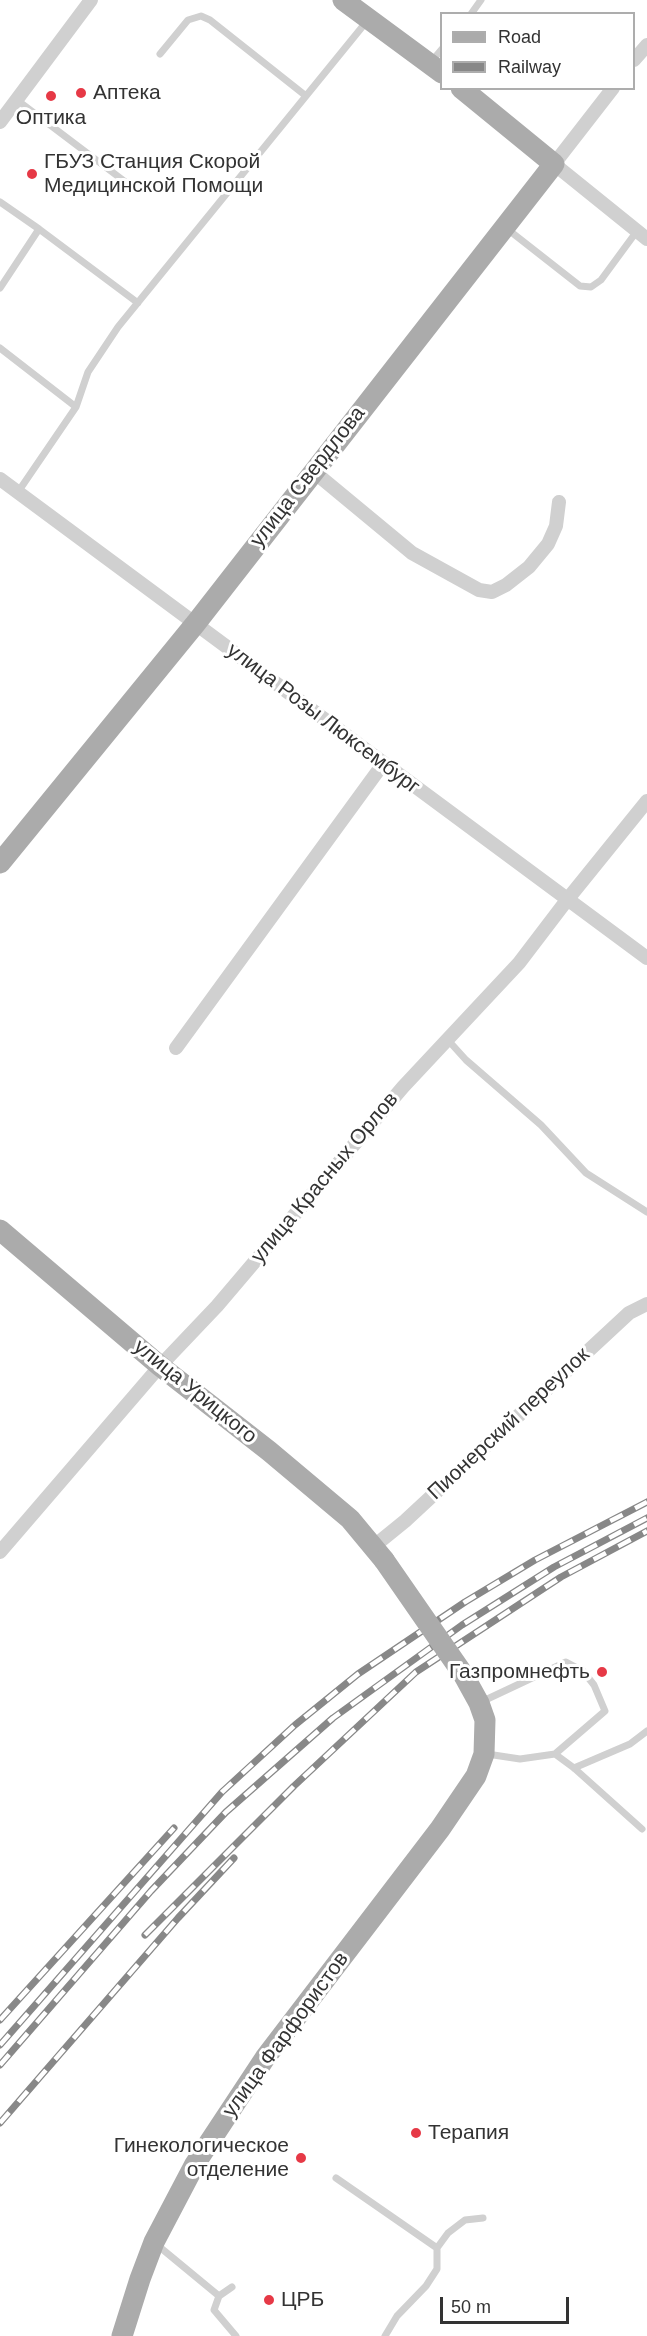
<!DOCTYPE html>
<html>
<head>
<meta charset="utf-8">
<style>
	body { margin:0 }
	#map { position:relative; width:647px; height:2336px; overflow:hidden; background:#fff; font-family:Helvetica,sans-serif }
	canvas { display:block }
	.legend { position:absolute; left:440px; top:12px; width:195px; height:78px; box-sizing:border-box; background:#fff; border:2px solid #adadad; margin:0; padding:8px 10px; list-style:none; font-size:18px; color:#333 }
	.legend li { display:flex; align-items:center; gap:12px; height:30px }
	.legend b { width:30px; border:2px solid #adadad }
	.scale { position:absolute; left:440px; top:2297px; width:129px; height:27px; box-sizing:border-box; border:3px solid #333; border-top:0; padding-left:8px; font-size:18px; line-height:21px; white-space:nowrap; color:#333; -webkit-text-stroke:4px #fff; paint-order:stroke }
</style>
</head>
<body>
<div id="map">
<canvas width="647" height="2336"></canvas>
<ul class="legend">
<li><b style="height:8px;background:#ababab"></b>Road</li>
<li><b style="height:8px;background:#888"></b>Railway</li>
</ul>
<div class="scale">50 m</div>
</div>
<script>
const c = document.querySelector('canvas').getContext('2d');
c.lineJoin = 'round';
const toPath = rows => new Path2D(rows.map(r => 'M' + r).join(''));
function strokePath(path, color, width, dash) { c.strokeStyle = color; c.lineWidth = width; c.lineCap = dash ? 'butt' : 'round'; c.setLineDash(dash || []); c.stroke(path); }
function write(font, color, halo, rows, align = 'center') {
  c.font = font + ' Helvetica,sans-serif'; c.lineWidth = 6; c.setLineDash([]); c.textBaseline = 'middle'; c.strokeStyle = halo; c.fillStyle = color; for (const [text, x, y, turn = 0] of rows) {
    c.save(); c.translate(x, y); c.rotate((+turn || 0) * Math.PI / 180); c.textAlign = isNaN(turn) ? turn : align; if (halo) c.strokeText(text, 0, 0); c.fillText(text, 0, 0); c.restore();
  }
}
const service = toPath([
	[471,14,481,0],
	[160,54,188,20,201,16,210,20,306,96],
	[431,62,442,49],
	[17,100,132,187],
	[0,202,39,229,0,288],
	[506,228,580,286,591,287,601,280,637,231],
	[39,229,138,303],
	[0,348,76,407,18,492],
	[76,407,88,372,118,327,367,21],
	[447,1039,466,1060,541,1125,586,1173,647,1212],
	[481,1702,566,1662,583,1671,594,1685,605,1711,555,1754,520,1759,487,1754],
	[555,1754,574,1768,642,1829],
	[574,1768,630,1744,647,1731],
	[336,2178,437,2248,437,2269,426,2286,397,2316,385,2336],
	[156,2244,219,2296],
	[437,2248,448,2233,465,2220,483,2218],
	[232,2287,219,2296,214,2310,236,2336]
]);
const minor = toPath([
	[634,60,647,45],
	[613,88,554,164,647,239],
	[0,122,91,0],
	[313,471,412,553,479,590,492,592,506,585,529,567,548,544,556,526,559,502],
	[0,479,647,958],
	[176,1048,383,764],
	[373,1547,405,1521,629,1313,647,1304],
	[0,1552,160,1366,217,1306,403,1087,519,963,567,900,647,801]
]);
const primary = toPath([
	[343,0,442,73],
	[0,863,196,623,554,164,461,88],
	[0,1230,160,1366,269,1451,350,1519,384,1560],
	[122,2336,140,2279,154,2242,195,2164,265,2058,440,1829,476,1776,484,1754,485,1720,479,1703,463,1674]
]);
const rail = toPath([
	[145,1935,294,1786,416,1672,561,1577,647,1531],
	[0,2020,174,1828],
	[0,2045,222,1792,295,1725,358,1674,465,1602,535,1560,647,1502],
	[0,2065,151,1891,226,1812,333,1718,462,1625,554,1567,647,1518],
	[0,2123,178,1918,234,1858]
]);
const primaryBridge = toPath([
	[384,1560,463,1674]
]);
const markers = [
	[81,93,6,"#e63946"],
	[51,96,6,"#e63946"],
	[32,174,6,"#e63946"],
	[602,1672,6,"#e63946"],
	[416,2133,6,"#e63946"],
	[301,2158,6,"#e63946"],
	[269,2300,6,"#e63946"]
];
const poiNames = [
	["Аптека",93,93],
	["Оптика",51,118,"center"],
	["ГБУЗ Станция Скорой",44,162],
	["Медицинской Помощи",44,186],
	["Газпромнефть",590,1672,"right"],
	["Терапия",428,2133],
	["Гинекологическое",289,2146,"right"],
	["отделение",289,2170,"right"],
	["ЦРБ",281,2300]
];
const streetNames = [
	["улица Свердлова",308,477,-52],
	["улица Розы Люксембург",323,719,37],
	["улица Красных Орлов",325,1178,-50],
	["улица Урицкого",195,1392,39],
	["Пионерский переулок",509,1424,-43],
	["улица Фарфористов",286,2035,-54]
];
strokePath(service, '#d0d0d0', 7);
strokePath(minor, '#d0d0d0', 14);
strokePath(primary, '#ababab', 21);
strokePath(rail, '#888', 7);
strokePath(rail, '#fff', 4.5, [14]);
strokePath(primaryBridge, '#ababab', 21);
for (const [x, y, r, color] of markers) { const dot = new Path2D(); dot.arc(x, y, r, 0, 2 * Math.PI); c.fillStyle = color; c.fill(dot); strokePath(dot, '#fff', 2); }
write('21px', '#333', '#fff', poiNames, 'left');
write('21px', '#333', '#fff', streetNames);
</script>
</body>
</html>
